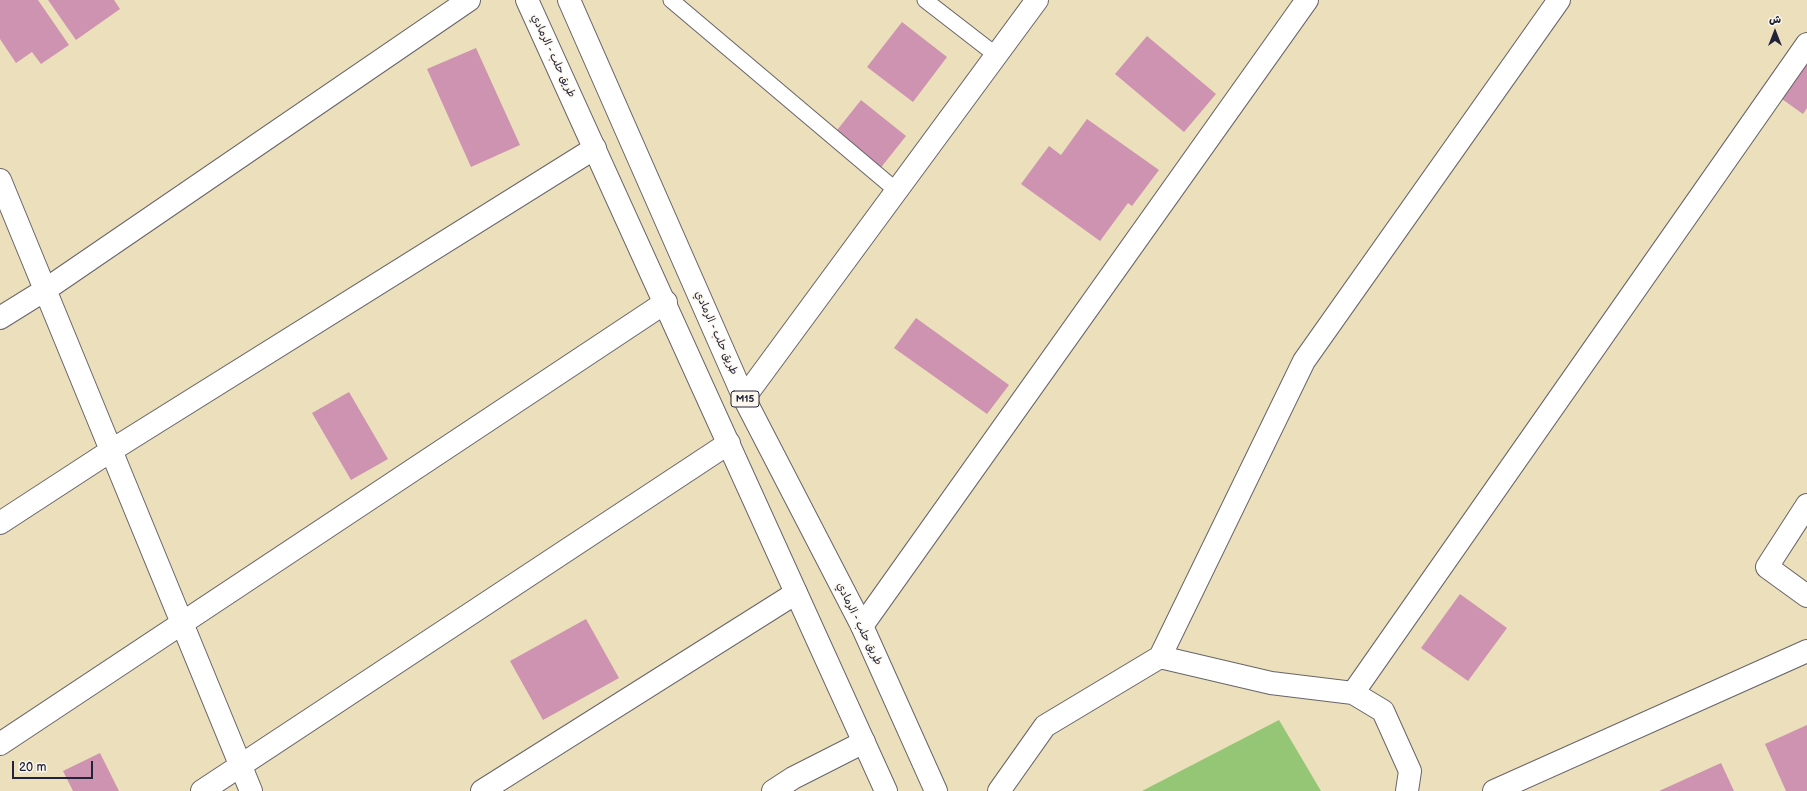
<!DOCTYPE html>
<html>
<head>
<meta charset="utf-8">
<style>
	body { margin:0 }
	#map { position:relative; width:1807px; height:791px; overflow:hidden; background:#ebdfbc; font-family:"Balsamiq Sans","Playpen Sans Arabic",sans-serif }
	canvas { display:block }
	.north { position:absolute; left:1755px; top:12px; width:40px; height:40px; -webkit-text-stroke:3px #fbf7ec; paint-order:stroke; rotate:0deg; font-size:11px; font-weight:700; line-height:16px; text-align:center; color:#22223b }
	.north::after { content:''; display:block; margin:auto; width:14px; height:18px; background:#22223b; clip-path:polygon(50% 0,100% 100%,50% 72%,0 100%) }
	.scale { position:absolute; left:12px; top:761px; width:81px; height:18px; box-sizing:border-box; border:2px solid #22223b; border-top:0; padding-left:5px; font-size:12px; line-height:14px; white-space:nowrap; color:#22223b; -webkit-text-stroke:3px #fbf7ec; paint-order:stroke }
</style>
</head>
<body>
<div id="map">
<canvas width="1807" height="791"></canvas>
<div class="north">ش</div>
<div class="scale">20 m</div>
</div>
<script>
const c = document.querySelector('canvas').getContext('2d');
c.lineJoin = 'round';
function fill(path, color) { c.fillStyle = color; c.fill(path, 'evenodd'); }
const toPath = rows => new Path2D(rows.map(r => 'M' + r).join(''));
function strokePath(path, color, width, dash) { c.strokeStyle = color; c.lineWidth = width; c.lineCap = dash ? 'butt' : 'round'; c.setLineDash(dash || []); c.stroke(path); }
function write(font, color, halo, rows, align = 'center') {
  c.font = font + ' "Balsamiq Sans","Playpen Sans Arabic",sans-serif'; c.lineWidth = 3; c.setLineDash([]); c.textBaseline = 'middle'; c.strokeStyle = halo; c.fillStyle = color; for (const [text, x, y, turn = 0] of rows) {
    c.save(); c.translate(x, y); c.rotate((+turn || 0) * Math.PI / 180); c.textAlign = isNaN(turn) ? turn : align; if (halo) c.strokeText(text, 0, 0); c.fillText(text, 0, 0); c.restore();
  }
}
const green = toPath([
	[1279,720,1321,791,1142,791]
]);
const building = toPath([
	[0,0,38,0,69,45,41,64,32,52,16,63,0,39],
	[48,0,114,0,120,9,76,40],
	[902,22,947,57,913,102,867,67],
	[1147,36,1216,94,1184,132,1115,74],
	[476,48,520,145,471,167,427,69],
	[1807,55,1807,108,1803,114,1765,87],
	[861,100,906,136,879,170,834,134],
	[1087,119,1159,170,1132,206,1128,203,1100,241,1021,184,1049,146,1061,155],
	[916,318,1009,385,987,414,894,348],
	[349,392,388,459,351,480,312,413],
	[1460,594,1507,628,1468,681,1421,648],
	[586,619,619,678,543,720,510,661],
	[1807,725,1807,791,1786,791,1765,744],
	[100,753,119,791,73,791,63,771],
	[1721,763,1734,791,1659,791]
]);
const lane = toPath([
	[671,0,897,191],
	[925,0,996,55]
]);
const street = toPath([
	[0,180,251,791],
	[0,318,45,290,469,0],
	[744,398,1037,0],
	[1807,505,1767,567,1807,596],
	[0,523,112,450,595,148],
	[862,626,1307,0],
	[1160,657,1271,683,1353,693,1383,711,1410,771,1407,791],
	[1353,693,1807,44],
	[0,744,666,302],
	[202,791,729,443],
	[482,791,796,593],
	[773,791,793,778,864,742],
	[999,791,1045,726,1160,657,1304,361,1559,0],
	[1494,791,1807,651]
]);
const highway = toPath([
	[527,0,886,791],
	[569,0,744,398,862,626,936,791]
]);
const shields = [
	[745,399,28]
];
const shieldNames = [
	["M15",745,399]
];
const streetNames = [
	["طريق حلب - الرمادي",553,56,65],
	["طريق حلب - الرمادي",716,333,66],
	["طريق حلب - الرمادي",859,624,64]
];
fill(green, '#94c676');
fill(building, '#ce93b0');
strokePath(lane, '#686468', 17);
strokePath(street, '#686468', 24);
strokePath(highway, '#686468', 24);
strokePath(lane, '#fff', 15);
strokePath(street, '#fff', 22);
strokePath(highway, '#fff', 22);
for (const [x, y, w] of shields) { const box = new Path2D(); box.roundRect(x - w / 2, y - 8, w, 16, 3); c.fillStyle = '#fbf7ec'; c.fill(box); strokePath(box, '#22223b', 1); }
write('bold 10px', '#22223b', null, shieldNames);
write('11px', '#22223b', '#fbf7ec', streetNames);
</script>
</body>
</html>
